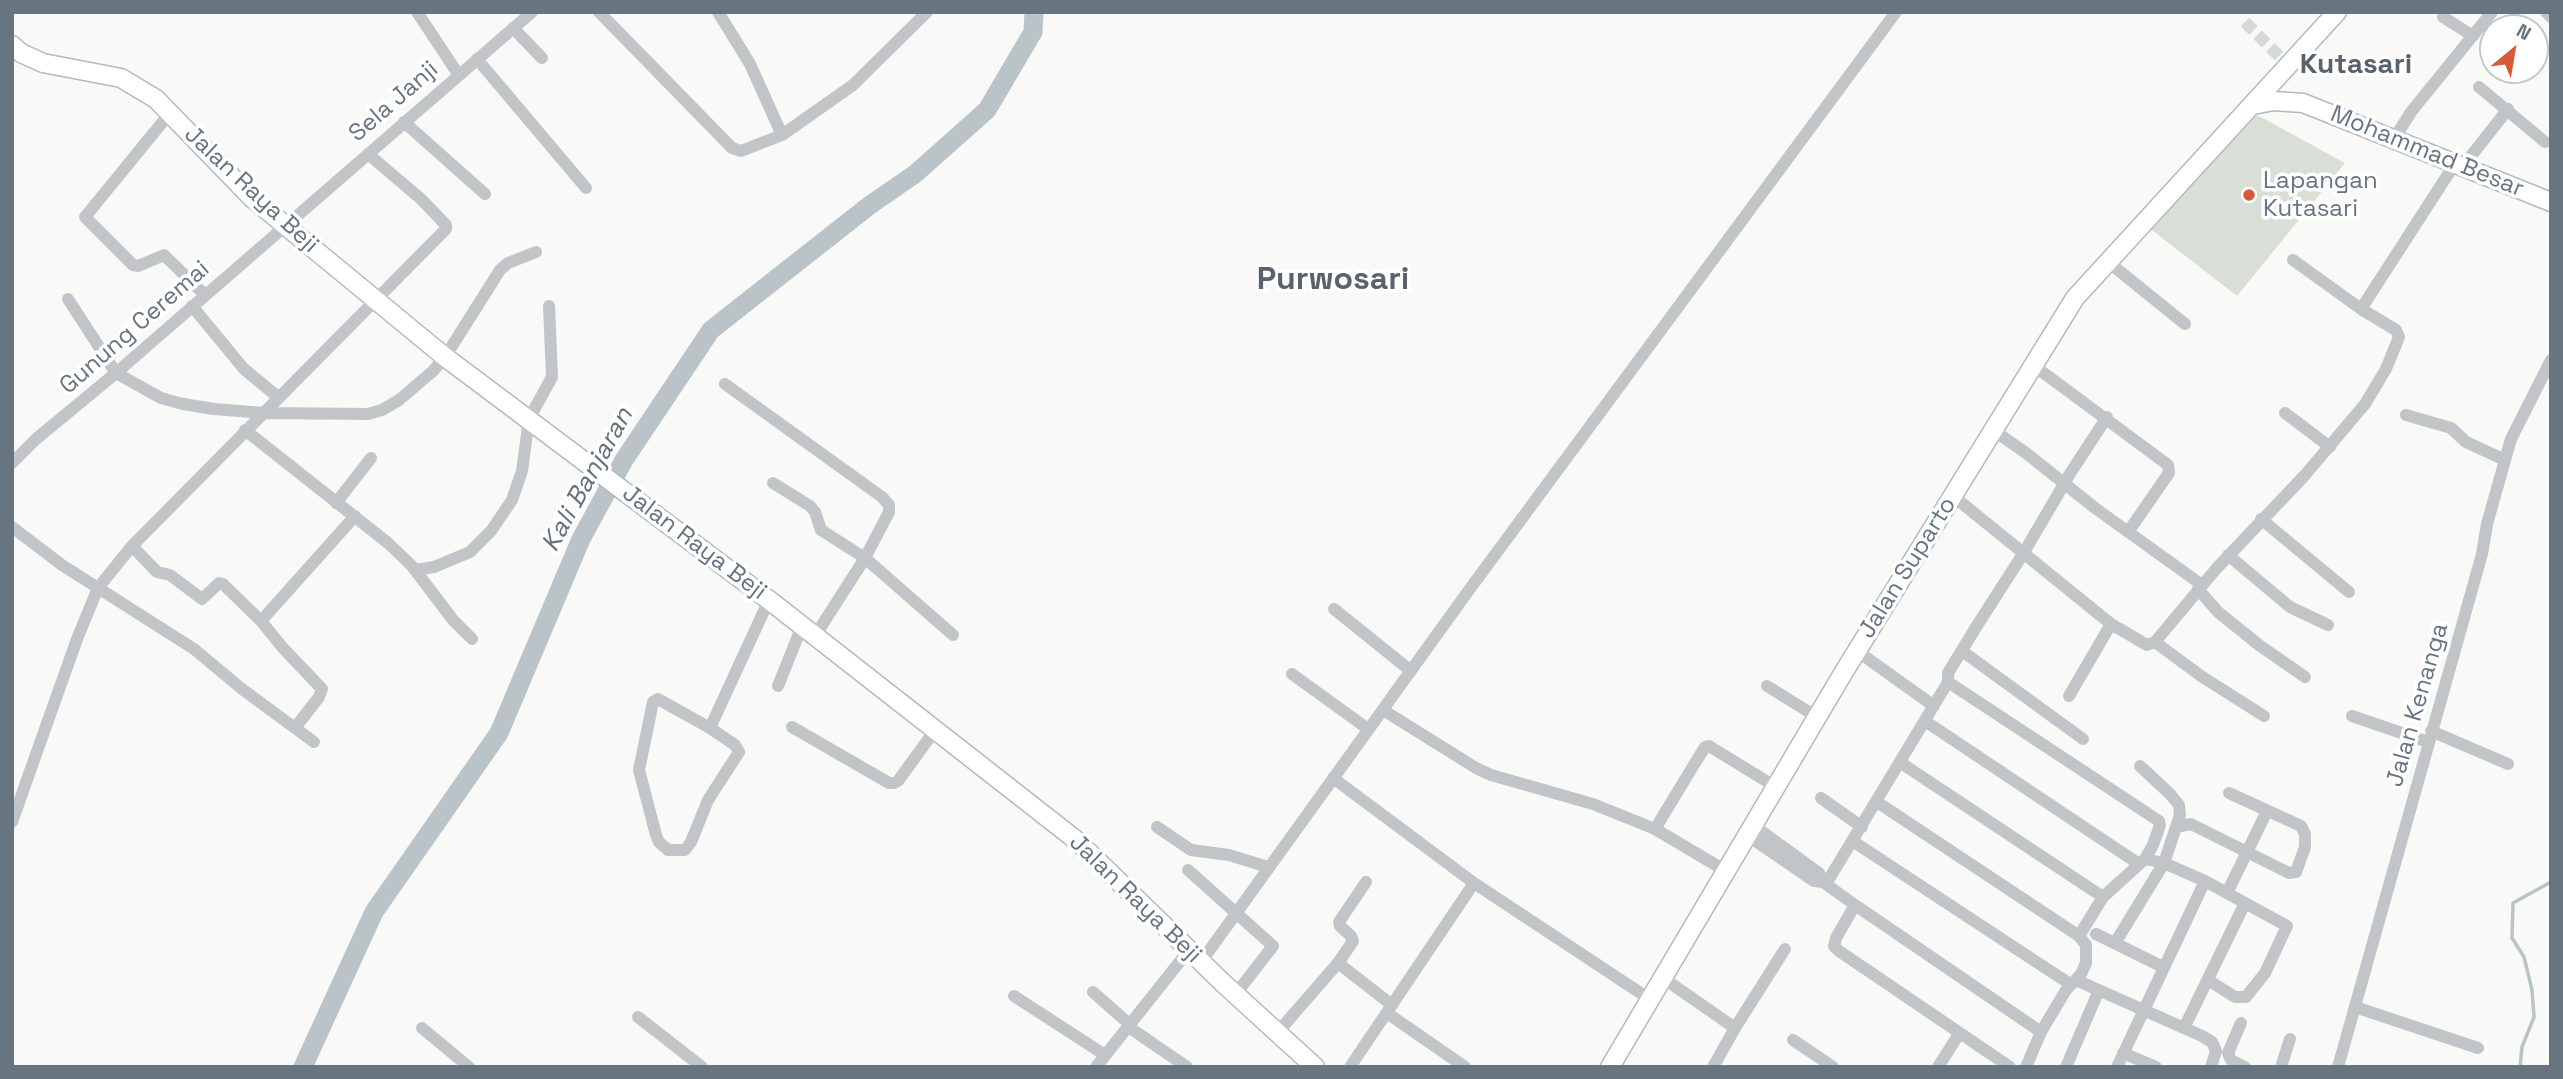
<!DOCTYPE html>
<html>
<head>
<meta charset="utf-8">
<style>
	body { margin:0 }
	#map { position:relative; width:2563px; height:1079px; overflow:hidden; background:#f9f9f7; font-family:"Space Grotesk",sans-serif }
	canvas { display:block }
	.frame { position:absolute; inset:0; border:14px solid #667580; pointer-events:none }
	.north { position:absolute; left:2479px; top:14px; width:70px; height:70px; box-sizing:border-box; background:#fff; border:2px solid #c2c8cc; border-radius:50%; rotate:30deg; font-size:19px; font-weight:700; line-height:28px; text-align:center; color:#667580 }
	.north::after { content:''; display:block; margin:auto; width:24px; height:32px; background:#d75b3a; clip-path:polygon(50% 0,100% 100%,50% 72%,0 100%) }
</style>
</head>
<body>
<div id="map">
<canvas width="2563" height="1079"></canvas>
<div class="frame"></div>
<div class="north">N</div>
</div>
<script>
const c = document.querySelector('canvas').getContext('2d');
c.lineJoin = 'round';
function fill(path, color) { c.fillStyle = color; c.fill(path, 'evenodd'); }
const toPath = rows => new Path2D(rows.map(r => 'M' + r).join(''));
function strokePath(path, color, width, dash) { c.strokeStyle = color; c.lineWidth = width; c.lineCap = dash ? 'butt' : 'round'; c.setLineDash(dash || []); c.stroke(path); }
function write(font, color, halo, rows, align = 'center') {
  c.font = font + ' "Space Grotesk",sans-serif'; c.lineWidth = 7; c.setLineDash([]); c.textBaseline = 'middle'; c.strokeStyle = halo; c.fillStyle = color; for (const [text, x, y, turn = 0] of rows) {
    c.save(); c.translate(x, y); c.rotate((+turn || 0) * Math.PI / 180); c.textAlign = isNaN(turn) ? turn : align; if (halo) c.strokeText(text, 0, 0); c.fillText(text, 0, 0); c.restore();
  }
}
const green = toPath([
	[2257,115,2345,163,2237,296,2148,227]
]);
const stream = toPath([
	[2520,1067,2522,1047,2534,1017,2532,990,2524,957,2512,938,2513,903,2551,882]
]);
const river = toPath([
	[303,1067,374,912,499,733,581,539,624,460,711,330,870,205,915,174,987,110,1033,32,1034,12]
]);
const streetTunnel = toPath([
	[2245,22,2288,65]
]);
const street = toPath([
	[417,12,458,74],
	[599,12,732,148,741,151,782,135,853,85,927,12],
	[718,12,750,64,782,135],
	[2546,12,2551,17],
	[2443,17,2473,36],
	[513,28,542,58],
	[477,59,586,188],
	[2479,87,2545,142],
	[170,113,85,217,133,265,138,266,164,255,205,295],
	[404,122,485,194],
	[2394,139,2411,112,2492,12],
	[2464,165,2508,109],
	[2293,260,2361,309],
	[2107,261,2185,324],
	[68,299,116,373,161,398,183,404,214,409,264,413,368,414,382,410,399,400,433,371,445,357,500,270,508,263,536,252],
	[192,306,244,369,278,397],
	[2033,365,2168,465,2169,473,2128,532],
	[725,384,882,497,889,505,889,512,865,558,815,636],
	[2285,413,2330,447],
	[2406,415,2451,428,2466,442,2505,460],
	[245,430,388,543,412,566,453,620,472,639],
	[1993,430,2026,453,2095,508,2202,585],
	[12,463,36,439,116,373,532,12],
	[773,483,810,506,815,512,821,530,865,558,953,635],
	[1953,496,2111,624,2147,645,2155,642,2216,569,2305,475,2365,404,2386,369,2399,337,2396,330,2361,309,2456,162],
	[336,503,371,458],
	[2261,519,2349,592],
	[12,527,62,565,194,649,242,689,314,742],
	[132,546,157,572,170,575,202,599,219,583,223,584,261,621],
	[2228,555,2290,607,2328,625],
	[415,570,434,567,470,552,491,531,512,500,522,471,529,419,552,377,549,306],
	[2198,589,2218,612,2259,645,2305,677],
	[1334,609,1411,671],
	[2155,642,2201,676,2264,716],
	[1857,651,1934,706],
	[1962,651,2083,739],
	[1292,674,1368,729],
	[1948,682,1948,673,1978,624,2023,554,2071,472,2107,417],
	[778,686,802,626],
	[1767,686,1817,717],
	[2069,696,2111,624],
	[1383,710,1476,768,1491,775,1593,804,1655,829,1726,871],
	[2352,716,2428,742],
	[1925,721,2139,864],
	[792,727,889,783,894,783,898,781,935,730],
	[295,728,319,697,322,689,283,648,261,621,355,516],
	[710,728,735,745,739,752,708,800,691,842,685,850,668,850,659,842,656,835,639,770,653,702,658,699,710,728,769,600],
	[2431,731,2508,764],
	[1901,763,2103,897],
	[1333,778,1474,883,1651,1000],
	[1821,798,1862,827],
	[1877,802,2079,936],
	[12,822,77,639,98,588,132,546,446,229,446,225,421,199,368,154],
	[1753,825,1819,873,1823,882,1855,905,2041,1032],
	[1157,827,1191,850,1229,855,1268,867],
	[2176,827,2191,824,2289,873,2296,872,2305,847,2305,834,2301,826,2229,793],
	[1655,829,1695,763,1705,747,1709,746,1776,787],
	[1747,835,1814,881,1823,882],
	[1854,842,2070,984],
	[2145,859,2164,863,2205,881,2287,926,2265,973,2246,997,2235,997,2208,980],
	[1188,870,1273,946,1235,995],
	[1826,884,1948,682,2159,821,2160,825,2153,845,2145,859,2103,897,2079,936,2086,945,2086,963,2081,974,2066,990,2041,1032,2026,1067],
	[2227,893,2267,811],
	[1855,905,1836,938,1834,946,1839,951,2010,1067],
	[2096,934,2163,967],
	[2115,943,2164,863,2180,815,2179,805,2170,794,2140,766],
	[1201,962,1469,590,1896,12],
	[1338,963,1392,1005],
	[1663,978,1735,1028,1713,1067],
	[2076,980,2202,1036,2212,1042,2216,1051,2211,1067],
	[1093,992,1127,1022,1133,1030,1187,1067],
	[1014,996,1105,1055],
	[2355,1007,2478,1048],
	[1387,1013,1465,1067],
	[638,1017,702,1067],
	[2241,1023,2228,1053,2231,1060,2245,1067],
	[2185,1026,2245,903],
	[422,1028,469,1067],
	[1735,1028,1785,949],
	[1278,1032,1338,963,1353,941,1351,936,1340,926,1339,922,1366,882],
	[1793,1040,1833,1067],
	[2123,1053,2156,1067],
	[1096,1067,1189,950],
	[1350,1067,1474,883],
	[1938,1067,1959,1034],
	[2066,1067,2099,990],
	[2117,1067,2205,881],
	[2281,1067,2290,1039],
	[2338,1067,2482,554,2487,524,2511,439,2551,360]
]);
const secondary = toPath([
	[12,45,21,53,43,63,121,78,156,99,252,198,445,357,769,600,1076,840,1224,984,1315,1067],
	[2253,105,2273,101,2303,103,2551,202],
	[1610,1067,1842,675,2075,298,2337,12]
]);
const markers = [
	[2249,195,7,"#d75b3a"]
];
const streetNames = [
	["Sela Janji",394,102,-41],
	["Mohammad Besar",2427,152,22],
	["Jalan Raya Beji",251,190,43],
	["Gunung Ceremai",135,328,-41],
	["Jalan Raya Beji",694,543,37],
	["Jalan Suparto",1908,568,-58],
	["Jalan Kenanga",2418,705,-74],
	["Jalan Raya Beji",1135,899,44]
];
const poiNames = [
	["Lapangan",2263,181],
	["Kutasari",2263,209]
];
const waterNames = [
	["Kali Banjaran",588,480,-61]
];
const quarterNames = [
	["Kutasari",2356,65]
];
const districtNames = [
	["Purwosari",1333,280]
];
fill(green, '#d9ded7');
strokePath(stream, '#bac4c8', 3.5);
strokePath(river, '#bac4c8', 19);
strokePath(streetTunnel, '#d4d8d9', 12, [12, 6]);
strokePath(secondary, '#b3b9bd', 21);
strokePath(street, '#c1c5c8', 12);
strokePath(secondary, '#fff', 18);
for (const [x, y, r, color] of markers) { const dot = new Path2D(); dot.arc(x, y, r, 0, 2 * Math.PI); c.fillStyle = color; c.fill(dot); strokePath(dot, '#fff', 2.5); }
write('24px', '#667580', '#fff', streetNames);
write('24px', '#667580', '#fff', poiNames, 'left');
write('italic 26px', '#61737a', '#fff', waterNames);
write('bold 28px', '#58636c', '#fff', quarterNames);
write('bold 32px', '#58636c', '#fff', districtNames);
</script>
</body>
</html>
